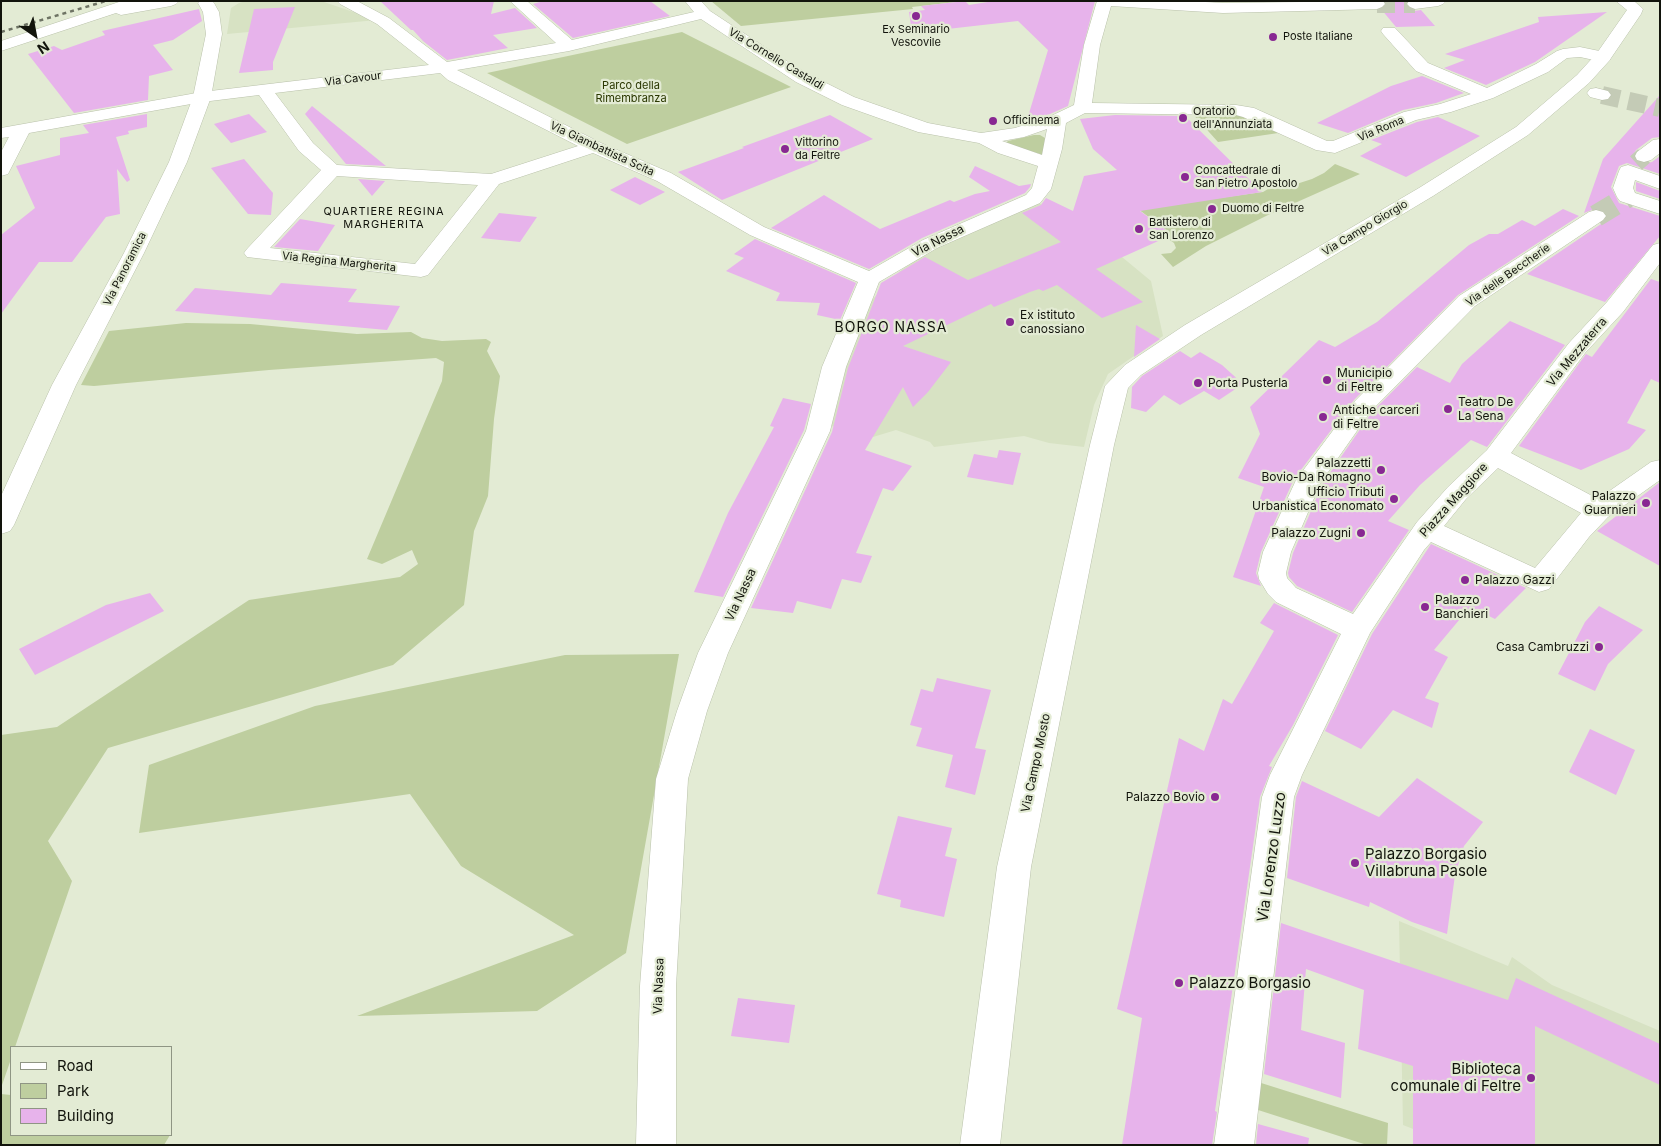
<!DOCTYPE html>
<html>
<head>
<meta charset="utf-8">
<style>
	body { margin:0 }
	#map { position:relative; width:1661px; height:1146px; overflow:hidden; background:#e3ebd4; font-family:Inter,sans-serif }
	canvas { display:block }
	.frame { position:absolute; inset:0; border:2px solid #12140c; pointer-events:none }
	.legend { position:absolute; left:10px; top:1046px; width:162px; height:90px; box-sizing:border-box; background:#e3ebd4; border:1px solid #8f9584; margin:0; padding:6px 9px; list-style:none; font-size:15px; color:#12140c }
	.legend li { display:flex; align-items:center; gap:10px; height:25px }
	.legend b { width:25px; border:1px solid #8f9584 }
	.north { position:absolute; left:10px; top:10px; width:50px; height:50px; -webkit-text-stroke:4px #e3ebd4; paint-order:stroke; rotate:147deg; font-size:14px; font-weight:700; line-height:20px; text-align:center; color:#12140c }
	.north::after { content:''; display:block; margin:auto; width:18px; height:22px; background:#12140c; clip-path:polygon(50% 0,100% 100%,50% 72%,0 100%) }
</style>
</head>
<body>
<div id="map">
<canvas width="1661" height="1146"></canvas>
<div class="frame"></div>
<ul class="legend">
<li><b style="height:6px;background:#fff"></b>Road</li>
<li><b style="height:14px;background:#bece9f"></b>Park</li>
<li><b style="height:14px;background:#e7b3eb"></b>Building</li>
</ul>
<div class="north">N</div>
</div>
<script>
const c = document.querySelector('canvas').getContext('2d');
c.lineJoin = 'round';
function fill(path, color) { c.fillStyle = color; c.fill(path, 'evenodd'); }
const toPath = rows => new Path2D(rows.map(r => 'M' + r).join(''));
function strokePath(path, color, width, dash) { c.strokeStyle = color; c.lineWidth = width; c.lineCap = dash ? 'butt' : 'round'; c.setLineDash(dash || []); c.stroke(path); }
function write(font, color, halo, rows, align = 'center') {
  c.font = font + ' Inter,sans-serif'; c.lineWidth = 4.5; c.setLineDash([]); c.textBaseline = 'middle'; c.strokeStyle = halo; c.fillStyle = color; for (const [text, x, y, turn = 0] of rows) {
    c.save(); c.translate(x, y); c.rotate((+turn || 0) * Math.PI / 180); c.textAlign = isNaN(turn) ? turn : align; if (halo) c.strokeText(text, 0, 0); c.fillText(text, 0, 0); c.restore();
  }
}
const built = toPath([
	[246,1,321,1,377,20,227,34,231,8,239,3],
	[1027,195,1122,257,1151,281,1163,336,1108,374,1094,405,1084,447,1049,443,1024,436,934,447,930,442,896,430,873,437,828,425,830,412,838,402,839,382,855,334,872,300,899,272,921,255,1016,209,1006,203],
	[1399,921,1508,966,1512,957,1552,985,1660,1031,1660,1145,1454,1145,1403,1125]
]);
const green = toPath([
	[711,1,965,1,912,7,913,9,741,26],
	[682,32,791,87,627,144,487,73],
	[1191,112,1239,113,1285,132,1218,142],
	[1034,135,1040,135,1045,138,1043,155,1006,143,1008,141],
	[1335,164,1360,174,1268,215,1206,246,1173,267,1161,254,1171,253,1176,248,1174,243,1163,235,1169,232,1138,209,1263,192,1268,189,1284,188,1312,179,1324,173],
	[186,323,250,324,357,334,411,332,422,338,442,341,486,339,491,342,487,351,500,376,494,419,488,496,474,531,464,605,393,665,108,748,48,841,72,881,15,1047,11,1047,11,1059,1,1088,1,735,57,727,249,600,400,577,418,564,412,550,382,564,367,559,442,381,444,362,436,358,269,370,94,386,81,385,109,331],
	[679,654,626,953,537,1011,357,1016,574,935,461,866,410,794,139,833,149,765,315,706,565,655],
	[1258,1082,1388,1123,1387,1145,1367,1145,1255,1109],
	[1,1094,11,1095,11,1135,170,1135,164,1145,1,1145]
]);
const building = toPath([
	[380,1,494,1,491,14,515,8,537,28,493,35,508,48,447,60,423,41,413,30,411,30],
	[543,1,650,1,670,16,573,38,533,4],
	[965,1,969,5,994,1,1095,1,1068,106,1050,114,1027,120,1048,50,1018,21,912,33,909,12,925,10,921,6],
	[1385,1,1407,1,1405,4,1409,8,1414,11,1421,10,1435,26,1396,27,1381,9,1386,5],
	[295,7,273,62,273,70,239,73,254,9],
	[199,9,202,21,173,40,153,45,173,70,149,76,148,100,74,113,28,54,54,46,62,50,105,35,102,31],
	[1607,12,1535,62,1486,85,1444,68,1465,60,1445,54,1539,22,1538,17],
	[1422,76,1464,93,1436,103,1403,110,1348,133,1317,123,1391,86],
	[1660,95,1660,137,1652,138,1636,150,1633,155,1635,161,1643,164,1652,162,1660,156,1660,174,1627,163,1619,166,1611,187,1619,203,1660,216,1660,236,1605,302,1527,274,1604,222,1608,217,1604,211,1597,208,1584,213,1603,159],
	[312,106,386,166,346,164,305,114],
	[147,114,147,127,128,131,129,134,116,137,130,180,127,182,117,169,120,214,106,217,72,262,39,262,1,314,1,235,35,208,16,166,60,155,60,138,89,133,83,125],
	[249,114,267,132,231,143,214,124],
	[830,115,873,139,722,200,678,172,744,148,742,147],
	[1115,115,1185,116,1262,192,1140,211,1170,233,1161,235,1165,238,1096,269,1143,302,1102,318,1057,285,1043,291,1039,289,1030,292,994,307,991,304,903,346,951,362,928,392,913,407,903,387,865,450,912,466,893,491,883,488,856,553,872,556,861,583,842,579,831,609,797,601,793,613,751,608,832,432,848,368,881,283,925,257,968,280,1061,242,1022,213,1041,205,1046,198,1073,211,1084,176,1117,170,1093,149,1080,119],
	[1438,117,1480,136,1406,177,1360,156,1382,144,1371,140,1417,122],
	[244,159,273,193,271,215,248,214,211,168],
	[975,166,1019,186,1031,184,1030,187,1025,193,922,238,869,269,771,228,824,195,880,229,950,200,954,202,975,194,990,191,969,177],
	[635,177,665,192,640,205,610,190],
	[358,179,385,181,372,196],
	[1636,182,1660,191,1660,199,1636,191],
	[1563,209,1579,216,1458,295,1354,400,1294,479,1261,552,1256,573,1261,586,1233,577,1264,487,1238,478,1260,434,1250,407,1319,340,1335,347,1377,322,1469,245,1489,234,1498,234,1522,220,1535,226],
	[499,213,537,217,520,242,481,238],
	[300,219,335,225,318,251,274,247],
	[755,239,856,283,840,320,817,315,820,303,776,301,780,293,726,271,744,258,734,254],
	[1651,279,1660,282,1660,383,1651,379,1627,423,1646,430,1629,449,1581,470,1519,446,1586,354,1592,357],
	[281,283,357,289,348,302,400,306,387,330,175,311,195,288,271,295],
	[1510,321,1565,345,1487,447,1471,440,1420,485,1388,521,1409,530,1352,612,1297,586,1289,577,1288,573,1293,553,1323,483,1372,412,1417,367,1450,383,1462,364],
	[1136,325,1160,339,1134,357],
	[1180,351,1191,358,1200,352,1222,365,1243,384,1219,400,1204,391,1180,405,1164,395,1146,412,1131,408,1132,387,1142,376],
	[783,398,811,404,804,430,723,597,694,592,728,513,774,427,770,426],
	[999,450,1021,453,1013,485,967,477,974,454,997,458],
	[1660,482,1660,566,1597,531],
	[1431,544,1526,588,1495,619,1470,607,1434,650,1448,657,1425,698,1439,703,1432,728,1393,710,1361,749,1325,731,1372,634],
	[150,593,164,611,35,675,19,649,106,605],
	[1274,603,1338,635,1293,725,1269,766,1272,767,1260,797,1215,1111,1217,1112,1212,1145,1122,1145,1142,1018,1117,1009,1179,738,1204,751,1223,699,1232,704,1274,631,1260,623],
	[1599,606,1643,630,1608,664,1595,691,1558,674,1585,622],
	[937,678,991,690,975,748,986,750,975,795,945,787,953,755,916,746,922,728,910,725,921,689,933,692],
	[1590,729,1635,750,1616,795,1569,772],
	[1417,778,1483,822,1464,846,1455,875,1447,934,1412,922,1370,902,1369,907,1287,878,1296,797,1302,781,1379,817],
	[898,816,952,828,945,856,957,859,944,917,900,907,901,900,877,894],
	[1281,923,1508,1000,1516,978,1660,1044,1660,1085,1535,1026,1535,1145,1413,1145,1413,1066,1358,1049,1364,990,1306,969,1301,1030,1345,1043,1341,1098,1264,1074],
	[738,998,795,1005,789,1043,731,1036],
	[1258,1124,1309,1138,1308,1145,1256,1145]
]);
const streetTunnelFar1 = toPath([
	[1377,4,1415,4],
	[1602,95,1660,108],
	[1636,163,1644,156]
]);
const streetTunnel = toPath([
	[1596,216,1627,197]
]);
const street = toPath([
	[337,1,357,1,389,18,447,62,556,43,510,1,527,1,572,40,694,12,685,1,701,1,710,11,780,57,808,74,854,97,928,123,981,133,1015,128,1051,116,1074,105,1084,45,1097,1,1187,1,1223,3,1383,1,1385,4,1382,7,1377,9,1223,13,1111,6,1100,45,1092,103,1236,105,1254,108,1327,141,1333,141,1404,112,1440,104,1471,94,1416,71,1383,34,1381,31,1383,28,1395,28,1428,63,1487,88,1536,64,1557,51,1563,49,1580,47,1609,53,1611,57,1609,61,1603,62,1580,57,1567,58,1548,72,1493,98,1451,112,1416,120,1335,153,1316,150,1243,117,1236,115,1085,113,1066,123,1062,149,1051,189,1040,203,937,248,879,282,846,367,830,431,728,653,707,711,688,779,676,986,676,1145,636,1145,640,986,656,779,677,711,698,653,806,431,822,367,858,282,750,235,657,181,593,153,499,184,428,275,421,277,247,257,244,253,247,249,321,170,299,151,259,95,202,102,29,133,10,170,8,174,1,176,1,152,9,137,1,138,1,128,202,92,429,65,377,24,340,4,337,1],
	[701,19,796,82,842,105,918,132,979,143,998,153,1038,166,1032,188,1026,195,923,240,869,271,764,227,671,173,601,143,457,70,569,51,701,19],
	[440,73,448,80,578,146,491,174,337,165,313,143,275,93,440,73],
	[1047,129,1042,155,1002,141,1024,137,1047,129],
	[337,176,478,185,415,264,270,248,337,176],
	[1409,1,1446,1,1443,4,1438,6,1415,9,1410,7,1407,4,1409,1],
	[1596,88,1608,91,1611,95,1608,99,1602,100,1590,97,1587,93,1590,89,1596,88],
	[1660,139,1660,153,1651,160,1644,162,1637,160,1635,156,1637,152,1653,140,1660,139],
	[1628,165,1660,176,1660,189,1635,180,1633,188,1635,193,1660,201,1660,214,1620,201,1617,197,1613,188,1619,171,1621,167,1628,165],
	[1596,210,1603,212,1606,216,1603,220,1475,306,1371,411,1321,482,1291,552,1286,573,1287,578,1296,588,1353,614,1417,522,1448,487,1487,450,1569,343,1607,302,1653,245,1660,243,1660,263,1623,312,1585,353,1511,453,1598,499,1651,462,1660,460,1660,480,1608,517,1589,537,1549,589,1539,592,1431,542,1424,550,1370,633,1302,775,1294,797,1254,1145,1214,1145,1262,797,1270,775,1341,634,1276,602,1268,594,1259,579,1258,573,1263,552,1296,480,1355,401,1459,296,1589,212,1596,210],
	[1498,468,1581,513,1535,568,1444,526,1466,499,1498,468]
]);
const secondary = toPath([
	[1616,1,1634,1,1643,9,1641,14,1609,61,1589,83,1528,135,1433,196,1201,335,1141,375,1128,388,1114,445,1031,867,1000,1145,960,1145,997,867,1090,445,1105,386,1125,365,1185,325,1419,188,1516,127,1577,75,1597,53,1627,10,1616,1]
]);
const primary = toPath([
	[122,1,179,1,176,4,171,6,121,15,116,13,1,51,1,41,122,1],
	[200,1,212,1,214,3,219,12,222,34,211,97,187,162,144,253,76,385,14,525,10,531,1,534,1,496,52,385,124,253,169,162,193,97,206,34,203,12,198,3,200,1]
]);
const rail = toPath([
	[1,32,106,1]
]);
const markers = [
	[916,16,5,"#882892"],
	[1273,37,5,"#882892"],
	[1183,118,5,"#882892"],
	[993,121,5,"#882892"],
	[785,149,5,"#882892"],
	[1185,177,5,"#882892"],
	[1212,209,5,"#882892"],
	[1139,229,5,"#882892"],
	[1010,322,5,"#882892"],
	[1327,380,5,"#882892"],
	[1198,383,5,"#882892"],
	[1448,409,5,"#882892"],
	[1323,417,5,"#882892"],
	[1381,470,5,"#882892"],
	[1394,499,5,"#882892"],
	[1646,503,5,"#882892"],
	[1361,533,5,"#882892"],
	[1465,580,5,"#882892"],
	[1425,607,5,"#882892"],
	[1599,647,5,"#882892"],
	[1215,797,5,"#882892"],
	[1355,863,5,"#882892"],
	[1179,983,5,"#882892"],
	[1531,1078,5,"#882892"]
];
const farPoinames = [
	["Ex Seminario",916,30,"center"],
	["Vescovile",916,43,"center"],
	["Poste Italiane",1283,37],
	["Oratorio",1193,112],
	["dell'Annunziata",1193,125],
	["Officinema",1003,121],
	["Vittorino",795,143],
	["da Feltre",795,156],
	["Concattedrale di",1195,171],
	["San Pietro Apostolo",1195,184],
	["Duomo di Feltre",1222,209],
	["Battistero di",1149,223],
	["San Lorenzo",1149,236]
];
const farStreetnames = [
	["Via Cornelio Castaldi",776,59,31],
	["Via Cavour",353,79,-7],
	["Via Roma",1381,129,-23],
	["Via Giambattista Scita",602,149,25],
	["Via Campo Giorgio",1365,228,-31],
	["Via Regina Margherita",339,262,6],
	["Via Panoramica",125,269,-63],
	["Via delle Beccherie",1508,275,-35]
];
const farParknames = [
	["Parco della",631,86],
	["Rimembranza",631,99]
];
const farNeighbourhoodnames = [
	["QUARTIERE REGINA",384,212],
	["MARGHERITA",384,225]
];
const streetNames = [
	["Via Nassa",938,241,-27],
	["Via Mezzaterra",1577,352,-50],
	["Piazza Maggiore",1454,500,-48],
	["Via Nassa",741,595,-65],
	["Via Campo Mosto",1036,763,-78],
	["Via Nassa",659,986,-88]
];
const poiNames = [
	["Ex istituto",1020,315],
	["canossiano",1020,329],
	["Municipio",1337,373],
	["di Feltre",1337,387],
	["Porta Pusterla",1208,383],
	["Teatro De",1458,402],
	["La Sena",1458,416],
	["Antiche carceri",1333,410],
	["di Feltre",1333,424],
	["Palazzetti",1371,463,"right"],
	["Bovio-Da Romagno",1371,477,"right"],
	["Ufficio Tributi",1384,492,"right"],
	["Urbanistica Economato",1384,506,"right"],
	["Palazzo",1636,496,"right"],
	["Guarnieri",1636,510,"right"],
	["Palazzo Zugni",1351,533,"right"],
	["Palazzo Gazzi",1475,580],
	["Palazzo",1435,600],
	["Banchieri",1435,614],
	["Casa Cambruzzi",1589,647,"right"],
	["Palazzo Bovio",1205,797,"right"]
];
const neighbourhoodNames = [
	["BORGO NASSA",891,328]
];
const nearPoinames = [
	["Palazzo Borgasio",1365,854],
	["Villabruna Pasole",1365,871],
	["Palazzo Borgasio",1189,983],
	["Biblioteca",1521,1069,"right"],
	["comunale di Feltre",1521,1086,"right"]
];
const nearStreetnames = [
	["Via Lorenzo Luzzo",1272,857,-82]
];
fill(built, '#d7e2c3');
fill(green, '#bece9f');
fill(building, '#e7b3eb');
strokePath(streetTunnelFar1, '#c4cbb6', 18, [18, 9]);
strokePath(streetTunnel, '#c4cbb6', 22, [22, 11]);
strokePath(street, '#b9c1aa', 1);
strokePath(secondary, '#b9c1aa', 1);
strokePath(primary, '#b9c1aa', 1);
fill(street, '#fff');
fill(secondary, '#fff');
fill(primary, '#fff');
strokePath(rail, '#6e7364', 2.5, [4, 4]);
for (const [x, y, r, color] of markers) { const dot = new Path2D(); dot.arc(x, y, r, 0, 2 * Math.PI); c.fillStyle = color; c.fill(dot); strokePath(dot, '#e3ebd4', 2); }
write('11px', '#12140c', '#e3ebd4', farPoinames, 'left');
write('11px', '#12140c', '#e3ebd4', farStreetnames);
write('11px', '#2a3701', '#e3ebd4', farParknames);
c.letterSpacing = '1px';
write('11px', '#12140c', '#e3ebd4', farNeighbourhoodnames);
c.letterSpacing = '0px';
write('12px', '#12140c', '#e3ebd4', streetNames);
write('12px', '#12140c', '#e3ebd4', poiNames, 'left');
c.letterSpacing = '1px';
write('14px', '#12140c', '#e3ebd4', neighbourhoodNames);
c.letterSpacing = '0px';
write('15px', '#12140c', '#e3ebd4', nearPoinames, 'left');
write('15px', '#12140c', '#e3ebd4', nearStreetnames);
</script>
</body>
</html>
